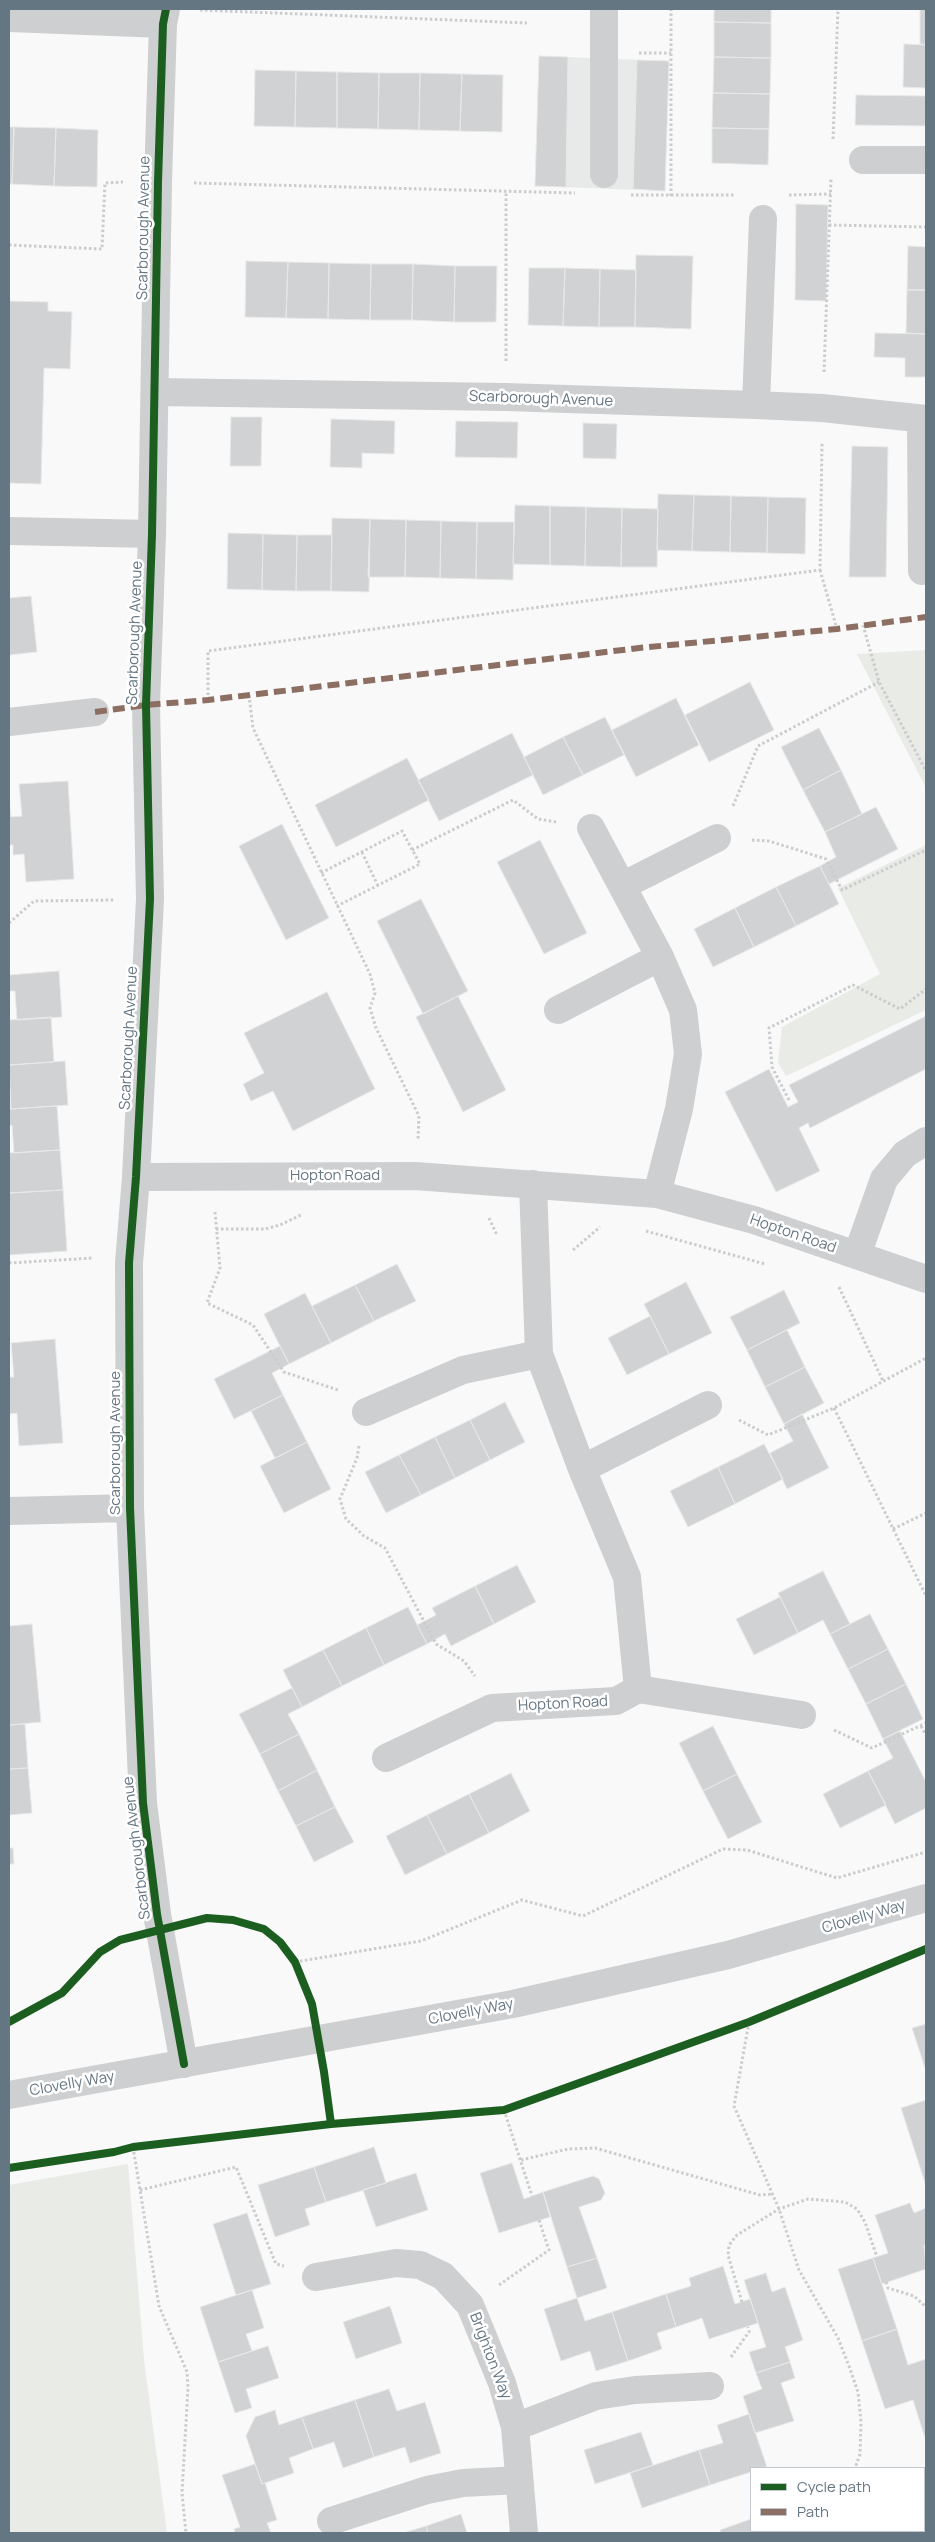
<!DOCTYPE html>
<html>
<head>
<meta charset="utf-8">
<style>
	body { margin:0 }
	#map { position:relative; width:935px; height:2542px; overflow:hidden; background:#f9f9f9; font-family:Manrope,sans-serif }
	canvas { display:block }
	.frame { position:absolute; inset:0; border:10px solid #657683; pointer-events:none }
	.legend { position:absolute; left:750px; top:2467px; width:175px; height:65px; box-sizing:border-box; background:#fff; border:1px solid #c1c8cd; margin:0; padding:6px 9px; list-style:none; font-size:15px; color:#657683 }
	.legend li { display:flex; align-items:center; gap:10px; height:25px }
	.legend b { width:25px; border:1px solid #c1c8cd }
</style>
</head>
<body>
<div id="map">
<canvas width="935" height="2542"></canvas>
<div class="frame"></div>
<ul class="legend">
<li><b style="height:6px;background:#1b5e20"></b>Cycle path</li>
<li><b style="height:6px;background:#8d6e63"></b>Path</li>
</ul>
</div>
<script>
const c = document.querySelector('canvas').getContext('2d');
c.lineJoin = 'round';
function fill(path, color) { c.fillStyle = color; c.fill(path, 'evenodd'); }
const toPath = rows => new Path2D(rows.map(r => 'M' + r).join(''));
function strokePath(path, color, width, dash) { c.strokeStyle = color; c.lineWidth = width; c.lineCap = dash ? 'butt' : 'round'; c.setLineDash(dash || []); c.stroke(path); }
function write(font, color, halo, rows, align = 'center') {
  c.font = font + ' Manrope,sans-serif'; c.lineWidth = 5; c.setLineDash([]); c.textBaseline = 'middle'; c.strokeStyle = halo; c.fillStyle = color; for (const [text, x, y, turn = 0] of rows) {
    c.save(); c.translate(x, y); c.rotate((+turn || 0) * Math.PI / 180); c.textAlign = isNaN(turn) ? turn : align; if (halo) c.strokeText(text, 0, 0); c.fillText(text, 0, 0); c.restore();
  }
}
const built = toPath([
	[539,56,669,61,665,191,535,186]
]);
const green = toPath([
	[926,650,926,788,857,654],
	[926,845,926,1010,786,1076,778,1063,782,1027,880,974,838,888],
	[128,2164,144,2360,167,2533,9,2533,9,2185]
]);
const building = toPath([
	[714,9,771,9,771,23,714,22,714,9],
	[920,9,926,9,926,45,920,44,920,9],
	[714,22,771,23,771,58,714,57,714,22],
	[904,44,926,45,926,88,903,87,904,44],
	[539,56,568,57,566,187,535,186,539,56],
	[714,57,771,58,770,94,713,93,714,57],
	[637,60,669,61,665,191,633,189,637,60],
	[255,70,296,71,295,127,254,126,255,70],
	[296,71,337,72,337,128,295,127,296,71],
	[337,72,379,73,378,129,337,128,337,72],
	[379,73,420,73,419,130,378,129,379,73],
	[420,73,462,74,460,131,419,130,420,73],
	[462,74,503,75,502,132,460,131,462,74],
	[713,93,770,94,769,129,712,128,713,93],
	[856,95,926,96,926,126,855,125,856,95],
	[9,127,14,127,12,184,9,184,9,127],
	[14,127,56,128,54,186,12,184,14,127],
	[56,128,98,130,97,187,54,186,56,128],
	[712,128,769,129,768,165,712,163,712,128],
	[796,204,828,205,826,301,795,300,796,204],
	[908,246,926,247,926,290,907,290,908,246],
	[636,255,693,256,691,329,635,327,636,255],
	[246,261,288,262,286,318,245,317,246,261],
	[288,262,329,263,328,319,286,318,288,262],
	[329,263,371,264,370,320,328,319,329,263],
	[371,264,413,264,412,320,370,320,371,264],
	[413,264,455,266,454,322,412,320,413,264],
	[455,266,497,266,496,322,454,322,455,266],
	[529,268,565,268,563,326,528,325,529,268],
	[565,268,600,269,599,327,563,326,565,268],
	[600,269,636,270,635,327,599,327,600,269],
	[907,290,926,290,926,334,906,333,907,290],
	[9,301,48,302,48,311,72,312,70,369,44,368,41,484,9,483,9,301],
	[875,333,926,334,926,377,905,377,905,358,874,357,875,333],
	[231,417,262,417,261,466,230,466,231,417],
	[331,419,395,421,394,454,362,453,362,468,330,467,331,419],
	[456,421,518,422,517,458,455,457,456,421],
	[583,423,617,424,616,459,583,458,583,423],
	[852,446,888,447,886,577,849,577,852,446],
	[658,494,694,495,692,551,657,550,658,494],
	[694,495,731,496,730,552,692,551,694,495],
	[731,496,768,497,767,553,730,552,731,496],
	[768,497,806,498,805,554,767,553,768,497],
	[515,505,550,506,550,565,513,564,515,505],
	[550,506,586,507,585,566,550,565,550,506],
	[586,507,622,508,621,567,585,566,586,507],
	[622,508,658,509,657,567,621,567,622,508],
	[332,518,370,519,369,592,331,591,332,518],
	[370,519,406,520,405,577,368,577,370,519],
	[406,520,441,521,440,578,405,577,406,520],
	[441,521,477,522,476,579,440,578,441,521],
	[477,522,514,522,513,580,476,579,477,522],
	[228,533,263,534,262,590,227,589,228,533],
	[263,534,297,535,296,591,262,590,263,534],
	[297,535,332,535,331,591,296,591,297,535],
	[31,596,37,652,9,655,9,598,31,596],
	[750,682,774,730,709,762,685,715,750,682],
	[676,698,699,745,636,777,612,730,676,698],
	[605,717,624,755,583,775,563,737,605,717],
	[819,728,841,770,803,790,781,747,819,728],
	[512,733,533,775,439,821,418,780,512,733],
	[563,737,583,775,543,795,524,757,563,737],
	[407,758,429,800,336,847,315,805,407,758],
	[841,770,862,814,825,832,803,790,841,770],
	[68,781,74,879,26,882,24,854,13,855,13,845,9,845,9,799,11,817,22,816,19,784,68,781],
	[876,807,898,849,829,884,820,866,836,857,825,832,876,807],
	[282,824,329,918,286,940,239,846,282,824],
	[540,840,587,933,544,954,497,862,540,840],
	[820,866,839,904,796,926,776,887,820,866],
	[776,887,796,926,754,947,735,908,776,887],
	[421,899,468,991,423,1014,377,921,421,899],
	[735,908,754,947,713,967,694,929,735,908],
	[59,971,62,1017,17,1020,15,991,9,991,9,975,59,971],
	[327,992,375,1089,293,1131,273,1091,251,1101,243,1084,264,1073,244,1033,327,992],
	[458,996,506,1090,463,1112,416,1017,458,996],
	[926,1016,926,1069,810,1128,808,1123,799,1128,820,1171,776,1192,725,1092,769,1069,788,1107,798,1102,789,1085,926,1016],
	[51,1017,54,1062,9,1065,9,1020,51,1017],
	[65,1061,68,1105,11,1109,9,1065,65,1061],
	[57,1106,60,1150,14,1153,12,1125,9,1126,9,1109,57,1106],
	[60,1150,63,1190,9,1193,9,1153,60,1150],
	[63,1190,67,1251,9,1255,9,1193,63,1190],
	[397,1264,416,1301,374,1321,355,1285,397,1264],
	[686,1282,712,1333,669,1354,644,1304,686,1282],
	[355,1285,374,1321,331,1343,312,1306,355,1285],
	[784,1290,800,1323,747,1350,730,1317,784,1290],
	[305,1293,331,1343,289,1364,264,1314,305,1293],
	[650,1316,669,1354,627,1375,608,1338,650,1316],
	[787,1330,805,1367,765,1387,747,1350,787,1330],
	[55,1339,63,1443,19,1446,17,1413,9,1414,9,1377,14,1377,11,1343,55,1339],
	[280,1346,289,1364,272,1373,283,1395,234,1419,214,1379,280,1346],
	[805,1367,824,1403,784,1424,765,1387,805,1367],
	[283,1395,307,1442,275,1458,251,1411,283,1395],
	[505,1402,525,1442,490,1460,470,1420,505,1402],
	[802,1414,829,1468,787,1489,770,1453,793,1441,784,1424,802,1414],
	[470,1420,490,1460,455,1478,435,1437,470,1420],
	[435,1437,455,1478,421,1495,399,1455,435,1437],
	[307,1442,331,1489,284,1513,260,1466,307,1442],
	[764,1444,783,1479,735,1504,718,1467,764,1444],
	[399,1455,421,1495,386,1513,365,1472,399,1455],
	[718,1467,735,1504,688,1527,670,1491,718,1467],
	[517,1565,536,1602,494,1624,475,1586,517,1565],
	[823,1571,850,1624,830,1634,823,1620,798,1633,778,1593,823,1571],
	[475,1586,494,1624,451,1646,445,1634,427,1644,417,1625,436,1615,432,1608,475,1586],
	[780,1597,798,1633,754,1655,736,1619,780,1597],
	[408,1607,427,1644,384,1665,366,1628,408,1607],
	[870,1614,888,1649,848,1669,830,1634,870,1614],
	[32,1624,41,1722,9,1725,9,1626,32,1624],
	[366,1628,384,1665,342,1686,323,1650,366,1628],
	[888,1649,906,1684,866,1704,848,1669,888,1649],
	[323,1650,342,1686,302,1707,283,1670,323,1650],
	[906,1684,923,1719,883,1739,866,1704,906,1684],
	[292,1688,302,1707,288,1714,299,1734,260,1754,239,1714,292,1688],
	[25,1724,28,1768,9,1769,9,1725,25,1724],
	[713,1726,737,1774,703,1791,679,1743,713,1726],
	[900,1731,926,1782,926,1808,895,1824,868,1771,893,1758,883,1739,900,1731],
	[299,1734,317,1770,278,1791,260,1754,299,1734],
	[28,1768,32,1813,9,1815,9,1769,28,1768],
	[317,1770,335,1807,296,1826,278,1791,317,1770],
	[868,1771,886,1805,840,1828,823,1794,868,1771],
	[511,1773,530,1811,489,1833,469,1794,511,1773],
	[737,1774,762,1822,728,1839,703,1791,737,1774],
	[469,1794,489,1833,447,1854,427,1815,469,1794],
	[335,1807,354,1842,314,1862,296,1826,335,1807],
	[427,1815,447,1854,405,1875,386,1836,427,1815],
	[9,1848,13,1848,14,1864,9,1864,9,1848],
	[926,2024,926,2071,912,2028,926,2024],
	[926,2100,926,2186,901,2108,926,2100],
	[374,2147,386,2183,326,2202,314,2167,374,2147],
	[512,2163,524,2199,543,2192,550,2217,499,2233,480,2173,512,2163],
	[314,2167,326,2202,305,2209,310,2225,275,2237,258,2185,314,2167],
	[416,2173,428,2210,376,2227,363,2190,416,2173],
	[593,2176,599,2179,605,2193,601,2200,579,2207,597,2258,567,2267,543,2192,593,2176],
	[910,2203,914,2213,926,2208,926,2245,924,2245,926,2269,882,2284,873,2258,888,2253,875,2215,910,2203],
	[247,2213,271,2284,236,2295,213,2224,247,2213],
	[597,2258,607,2288,577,2298,567,2267,597,2258],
	[873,2258,897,2329,862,2341,838,2269,873,2258],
	[723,2266,735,2304,750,2299,758,2323,709,2339,702,2318,676,2327,666,2294,691,2286,689,2278,723,2266],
	[766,2273,772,2292,785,2287,803,2340,785,2347,790,2362,756,2373,749,2352,766,2347,744,2280,766,2273],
	[252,2290,264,2328,246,2334,252,2351,218,2362,200,2307,252,2290],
	[666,2294,676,2327,657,2333,662,2349,628,2361,612,2312,666,2294],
	[577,2298,585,2321,612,2312,628,2361,596,2371,590,2351,561,2361,544,2309,577,2298],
	[390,2306,402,2343,356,2359,343,2322,390,2306],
	[897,2329,908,2365,926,2359,926,2441,913,2400,885,2409,862,2341,897,2329],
	[268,2346,279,2378,246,2389,252,2408,235,2413,218,2362,268,2346],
	[790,2362,795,2378,781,2383,794,2421,755,2433,743,2396,762,2389,756,2373,790,2362],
	[389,2389,397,2411,425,2402,441,2453,410,2463,405,2447,374,2457,355,2400,389,2389],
	[355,2400,374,2457,343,2468,334,2442,313,2449,302,2417,355,2400],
	[275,2410,279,2425,302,2417,313,2449,289,2458,294,2473,262,2484,246,2436,255,2417,275,2410],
	[749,2414,767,2467,751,2468,751,2472,710,2485,699,2450,723,2443,717,2425,749,2414],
	[641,2432,653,2465,595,2484,584,2450,641,2432],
	[699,2450,710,2485,642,2508,630,2473,699,2450],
	[255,2464,262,2484,265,2483,277,2520,267,2523,271,2533,235,2533,234,2529,240,2527,222,2475,255,2464],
	[926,2478,926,2509,924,2501,924,2479,926,2478],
	[461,2514,467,2533,428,2533,426,2526,461,2514],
	[751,2519,751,2531,760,2531,761,2533,721,2533,720,2530,751,2519],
	[426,2526,428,2533,403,2533,426,2526]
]);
const path = toPath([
	[200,10,527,23],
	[639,53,671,53],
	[833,139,838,9],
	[194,183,575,193],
	[631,195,735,195],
	[789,195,831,194],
	[671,196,671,9],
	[829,225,926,227],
	[9,245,102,249,105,183,123,182],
	[506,361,506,191],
	[824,372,831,178],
	[820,570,837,629],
	[863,625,879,682,926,771],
	[249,695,253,728,370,974,375,993,370,1008,376,1028,419,1116,418,1140],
	[208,700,208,651,820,570,822,443],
	[733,806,758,746,879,682],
	[752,840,769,841,826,859,842,890,926,850],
	[412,850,513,800,538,819,556,822],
	[362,852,378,886],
	[321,873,402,831,420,864,337,906],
	[9,923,34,901,114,900],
	[789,1100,772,1067,769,1028,853,985,900,1009,926,989],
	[215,1212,220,1268,207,1303,253,1325,284,1372,338,1390],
	[489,1218,497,1235],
	[216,1229,265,1229,280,1225,303,1214],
	[646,1231,765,1264],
	[573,1250,600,1227],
	[9,1263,93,1258],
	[839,1287,883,1381],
	[834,1408,926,1596],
	[739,1420,768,1435,834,1408,926,1358],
	[359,1446,357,1458,340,1499,346,1519,364,1536,385,1548,436,1644,464,1661,475,1676],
	[893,1529,926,1513],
	[921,1726,926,1735],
	[834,1730,872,1748,926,1723],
	[295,1962,421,1941,522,1900,583,1916,723,1849,747,1850,837,1878,926,1852],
	[749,2022,734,2106,779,2209,799,2270,838,2338,849,2366,858,2392,861,2422,860,2454,855,2468],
	[504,2110,532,2196],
	[133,2147,159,2306,187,2372,188,2388,182,2493,186,2533],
	[521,2160,568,2149,595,2148,760,2195,773,2194],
	[140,2190,236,2167,276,2264,284,2266],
	[886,2282,888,2288,914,2296,926,2307],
	[499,2285,549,2250,539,2220],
	[742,2302,728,2255,729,2245,737,2235,779,2209,808,2199,845,2202,857,2209,865,2222,877,2257],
	[731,2357,749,2332,748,2327],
	[924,2526,926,2533],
	[847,2531,849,2533],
	[771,2533,774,2531]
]);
const minor = toPath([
	[166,9,163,24,158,182,152,534,146,705,150,899,136,1177,129,1263,130,1508,143,1803,157,1914,184,2064],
	[9,18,163,24],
	[863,160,926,160],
	[604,174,604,9],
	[155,392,505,397,756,405,822,408,926,419],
	[756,405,763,219],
	[921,419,922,571],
	[9,531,152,534],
	[9,722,95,712],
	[591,828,622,886],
	[558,1010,660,957],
	[136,1177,415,1176,657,1194,754,1220,926,1279],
	[657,1194,679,1109,688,1054,683,1010,660,957,622,886,717,838],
	[857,1255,884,1179,905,1154,926,1141],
	[366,1412,463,1370,539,1354],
	[582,1469,708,1405],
	[9,1511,130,1508],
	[638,1689,802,1715],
	[386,1758,492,1708,616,1701,638,1689,627,1577,582,1469,539,1354,533,1184],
	[9,2095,513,2004,728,1955,926,1898],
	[316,2277,396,2263,420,2265,443,2276,470,2305,502,2383,515,2427,524,2533],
	[515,2427,596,2396,635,2390,710,2386],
	[331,2521,427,2490,463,2483,519,2480]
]);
const quiet = toPath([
	[95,712,146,705,208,700,639,648,837,629,926,617]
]);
const cycleway = toPath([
	[166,9,163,24,158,182,152,534,146,705,150,899,136,1177,129,1263,130,1508,143,1803,157,1914,184,2064],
	[9,2022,62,1993,100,1952,120,1940,207,1918,233,1920,264,1929,280,1942,295,1962,312,2004,324,2072,331,2124],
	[9,2168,114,2152,133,2147,331,2124,504,2110,749,2022,926,1949]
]);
const streetNames = [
	["Scarborough Avenue",144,228,-89],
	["Scarborough Avenue",541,399,2],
	["Scarborough Avenue",135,633,-88],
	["Scarborough Avenue",129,1038,-87],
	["Hopton Road",335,1176],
	["Hopton Road",793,1234,19],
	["Scarborough Avenue",116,1443,-90],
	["Hopton Road",563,1704,-3],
	["Scarborough Avenue",137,1848,-97],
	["Clovelly Way",864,1917,-16],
	["Clovelly Way",471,2012,-11],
	["Clovelly Way",72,2084,-10],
	["Brighton Way",490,2356,69]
];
fill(built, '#e8e9e9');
fill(green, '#e8ebe6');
fill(building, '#d0d2d3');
strokePath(building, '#e8e8e8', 1);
strokePath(path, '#cbcccd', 3, [2.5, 2.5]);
strokePath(minor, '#cecfd0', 28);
strokePath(quiet, '#8d6e63', 6, [12, 6]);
strokePath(cycleway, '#1b5e20', 8);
write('15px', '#657683', '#fff', streetNames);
</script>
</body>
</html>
